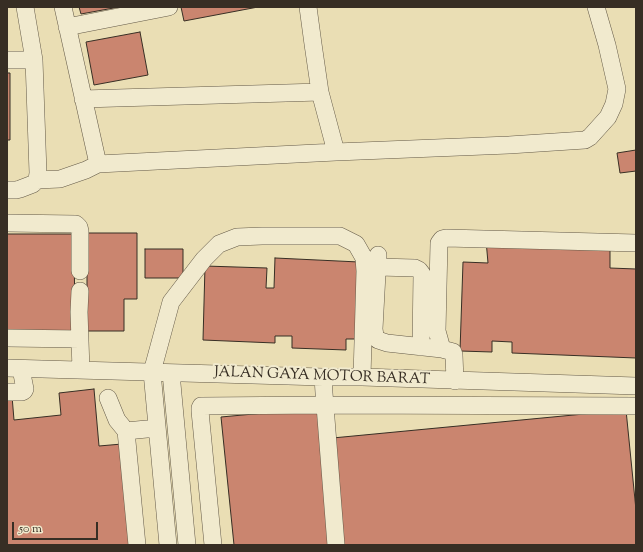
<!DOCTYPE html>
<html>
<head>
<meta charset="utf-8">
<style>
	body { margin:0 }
	#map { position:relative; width:643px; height:552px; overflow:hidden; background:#eadeb4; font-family:"Sorts Mill Goudy",serif }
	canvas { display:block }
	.frame { position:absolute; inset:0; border:8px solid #372e24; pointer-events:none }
	.scale { position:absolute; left:12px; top:522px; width:86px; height:18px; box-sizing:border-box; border:2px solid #372e24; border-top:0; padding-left:5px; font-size:12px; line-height:14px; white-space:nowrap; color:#372e24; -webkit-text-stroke:3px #f1eace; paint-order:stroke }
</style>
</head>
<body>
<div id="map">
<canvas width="643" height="552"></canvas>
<div class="frame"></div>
<div class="scale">50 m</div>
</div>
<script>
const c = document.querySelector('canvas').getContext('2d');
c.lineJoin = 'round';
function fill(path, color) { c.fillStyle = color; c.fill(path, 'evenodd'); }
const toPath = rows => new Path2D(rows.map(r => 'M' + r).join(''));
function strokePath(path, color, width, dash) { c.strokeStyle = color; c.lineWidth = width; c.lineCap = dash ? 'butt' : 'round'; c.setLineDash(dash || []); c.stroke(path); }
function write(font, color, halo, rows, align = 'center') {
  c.font = font + ' "Sorts Mill Goudy",serif'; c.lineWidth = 4; c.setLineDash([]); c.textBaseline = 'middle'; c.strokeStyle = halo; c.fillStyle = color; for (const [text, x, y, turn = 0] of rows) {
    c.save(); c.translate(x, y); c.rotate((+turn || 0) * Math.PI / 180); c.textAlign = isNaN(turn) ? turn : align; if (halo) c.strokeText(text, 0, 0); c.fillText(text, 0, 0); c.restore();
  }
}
const building = toPath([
	[79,7,119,7,81,14,79,7],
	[181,7,258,7,184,21,181,7],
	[140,32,148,75,94,85,86,42,140,32],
	[7,73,10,73,10,140,7,140,7,73],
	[636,150,636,171,620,173,617,153,636,150],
	[87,233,137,233,137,299,124,299,124,331,87,331,87,233],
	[7,234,74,234,75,334,7,334,7,234],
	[486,240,610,245,610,268,636,269,636,358,512,353,512,342,492,341,492,352,460,351,463,262,488,263,486,240],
	[145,249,183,249,183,278,145,278,145,249],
	[275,258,359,262,356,339,346,339,346,350,292,348,292,336,275,336,275,343,203,340,205,266,267,268,266,288,274,288,275,258],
	[94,389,99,446,122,444,132,545,7,545,7,396,12,396,14,420,61,415,59,393,94,389],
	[319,408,322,439,626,410,636,510,636,545,234,545,221,417,319,408]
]);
const minor = toPath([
	[25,7,34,60,38,173,37,180],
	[63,7,98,164],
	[308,7,313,44,320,92,336,152],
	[67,27,169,7],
	[7,60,34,60],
	[83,99,320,92],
	[37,180,60,179,86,170,98,164,336,152,509,145,585,140,590,137,608,117,614,104,617,89,607,45,596,7],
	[7,190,16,190,20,189,33,184,37,180],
	[7,223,76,224,79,227,80,231,80,271],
	[378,255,374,329,375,336,378,340,387,343,442,349],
	[378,267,415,268,419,270,422,274,421,347],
	[80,291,79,312,81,370],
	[7,338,80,339],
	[7,368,323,377,362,377,636,386],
	[171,373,187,545],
	[323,377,324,393,336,545],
	[455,381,454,355,453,352,442,349,437,331,439,243,442,239,446,238,636,243],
	[7,392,22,392,24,391,25,389,21,369],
	[108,398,117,420,126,431],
	[137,545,126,431,157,428],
	[168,545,152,372,171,302,204,259,219,244,237,237,262,236,340,236,356,244,364,258,365,271,362,377],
	[213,545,200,411,200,408,201,406,325,405,636,406]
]);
const streetNames = [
	["JALAN GAYA MOTOR BARAT",322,377,2]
];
fill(building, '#ca856f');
strokePath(building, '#372e24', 1);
strokePath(minor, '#645a48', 18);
strokePath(minor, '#f1eace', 17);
write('15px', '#372e24', '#f1eace', streetNames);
</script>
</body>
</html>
